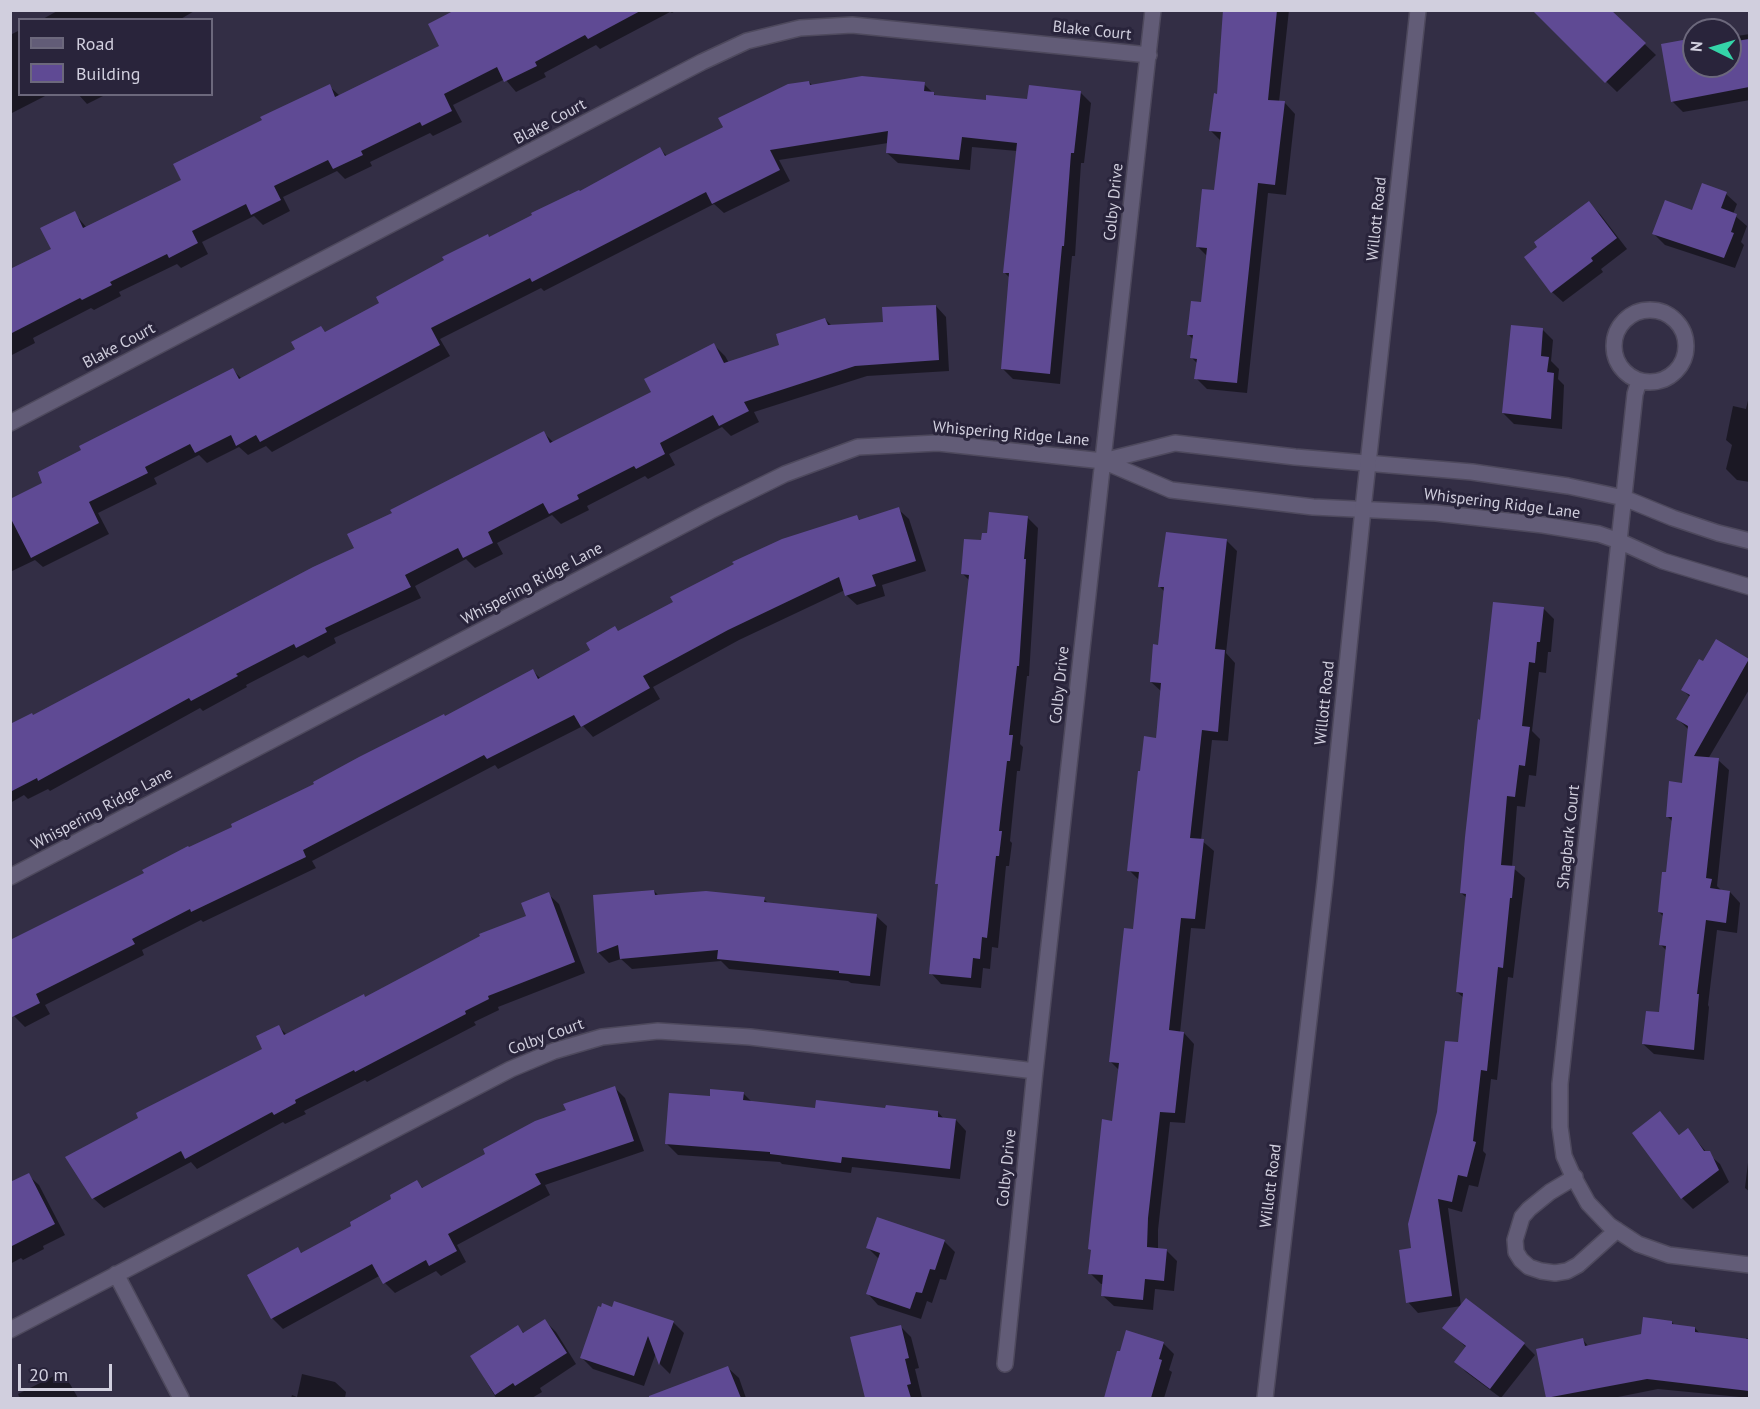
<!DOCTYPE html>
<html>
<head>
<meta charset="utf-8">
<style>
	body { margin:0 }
	#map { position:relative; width:1760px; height:1409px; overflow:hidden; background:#332e45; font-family:"PT Sans",sans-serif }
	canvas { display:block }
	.frame { position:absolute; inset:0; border:12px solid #d1cfde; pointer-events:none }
	.legend { position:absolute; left:18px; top:18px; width:195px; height:78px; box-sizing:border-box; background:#29243b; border:2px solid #6c687c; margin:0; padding:8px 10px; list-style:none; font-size:18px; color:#d1cfde }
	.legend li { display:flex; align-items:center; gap:12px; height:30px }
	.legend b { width:30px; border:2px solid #6c687c }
	.north { position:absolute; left:1682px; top:18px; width:60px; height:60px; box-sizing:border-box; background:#29243b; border:2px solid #6c687c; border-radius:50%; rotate:275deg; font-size:16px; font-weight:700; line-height:24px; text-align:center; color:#d1cfde }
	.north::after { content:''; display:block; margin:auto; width:21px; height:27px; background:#34d4a8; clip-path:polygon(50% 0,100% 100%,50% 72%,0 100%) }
	.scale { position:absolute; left:18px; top:1364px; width:94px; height:27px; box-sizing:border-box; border:3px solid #d1cfde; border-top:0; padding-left:8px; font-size:18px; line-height:21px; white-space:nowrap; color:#d1cfde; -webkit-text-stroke:4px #29243b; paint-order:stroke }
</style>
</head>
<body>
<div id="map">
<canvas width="1760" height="1409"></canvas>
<div class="frame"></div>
<ul class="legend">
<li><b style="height:8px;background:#625c77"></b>Road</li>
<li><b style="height:16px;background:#5f4a94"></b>Building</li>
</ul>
<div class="north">N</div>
<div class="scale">20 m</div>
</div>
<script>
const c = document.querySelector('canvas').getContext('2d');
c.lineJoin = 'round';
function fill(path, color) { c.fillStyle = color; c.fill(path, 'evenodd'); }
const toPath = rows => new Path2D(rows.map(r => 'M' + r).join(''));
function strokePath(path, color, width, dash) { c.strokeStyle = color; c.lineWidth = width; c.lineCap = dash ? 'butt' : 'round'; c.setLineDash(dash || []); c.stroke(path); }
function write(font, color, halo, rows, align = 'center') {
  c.font = font + ' "PT Sans",sans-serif'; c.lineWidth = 6; c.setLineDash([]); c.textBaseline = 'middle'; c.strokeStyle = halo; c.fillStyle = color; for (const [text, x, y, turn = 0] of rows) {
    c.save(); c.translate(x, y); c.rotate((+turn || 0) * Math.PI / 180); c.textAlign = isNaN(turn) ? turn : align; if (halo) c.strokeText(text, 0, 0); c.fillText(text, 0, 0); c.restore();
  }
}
const shadow = toPath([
	[59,10,196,10,179,20,41,20],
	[458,10,677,10,672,13,670,12,600,49,596,45,544,73,546,77,516,92,505,79,453,105,462,122,433,136,430,133,370,162,372,166,345,179,337,171,283,197,290,211,263,225,254,216,202,242,208,254,181,268,177,264,119,292,121,296,94,310,91,308,33,338,35,343,10,356,10,271,53,249,74,213,87,228,183,181,329,86,340,96,441,47],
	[1225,10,1289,10,1279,102,1285,103,1295,114,1286,195,1268,193,1247,393,1207,389,1196,378,1198,364,1192,358,1194,340,1188,334,1202,304,1207,256,1197,246,1215,192,1221,141,1210,130,1219,95],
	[1609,10,1656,55,1617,92,1542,19],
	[20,30,20,94,49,94,10,114,10,35],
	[1750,34,1750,100,1683,112,1672,101,1694,40,1694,66,1730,66,1730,37],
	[809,82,813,86,924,84,937,97,987,102,1029,100,1080,92,1091,103,1084,163,1081,163,1075,256,1072,256,1060,384,1013,379,1002,368,1010,278,1004,272,1017,151,972,147,970,170,898,163,887,153,888,143,779,160,790,181,724,213,714,204,544,291,541,288,440,339,450,356,272,452,266,446,248,455,239,447,207,463,199,455,154,478,157,484,98,513,109,534,43,567,35,560,10,572,10,500,44,483,233,370,242,379,297,350,321,327,326,333,381,303,490,238,580,193,660,149,667,156],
	[78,94,107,94,87,104],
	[1726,194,1737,204,1733,214,1747,226,1741,242,1744,245,1735,268,1665,245,1654,234],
	[1589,203,1600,214,1627,249,1601,269,1603,272,1563,302,1552,292],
	[936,306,946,317,949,371,867,376,754,412,759,422,731,436,722,427,669,454,675,465,648,479,645,476,587,506,589,510,561,524,552,515,497,543,503,554,475,568,466,559,415,586,421,598,334,638,336,643,308,658,304,655,246,685,247,687,203,711,200,708,50,791,48,789,28,799,24,795,10,803,10,726,33,717,356,549,394,514,544,433,554,443,653,393,714,345,725,356,729,363,781,346,825,319,832,326,885,323],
	[1543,330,1553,340,1551,361,1559,369,1558,379,1564,385,1562,429,1514,424,1503,413],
	[1750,392,1750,482,1737,480,1726,469,1732,445,1726,440,1733,406,1746,409],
	[898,509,909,519,926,571,882,585,885,596,857,605,846,595,845,590,739,640,653,687,660,699,593,737,583,726,498,769,495,765,312,861,316,868,203,922,201,920,142,950,144,955,45,1005,50,1014,25,1027,14,1016,146,874,144,871,316,785,533,671,541,679,592,650,615,628,619,632,857,517,861,521],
	[1027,517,1038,528,1029,676,1027,676,1020,744,1023,747,1020,771,1017,771,1010,841,1012,843,1009,866,1006,866,998,948,992,947,990,969,983,968,981,988,941,984,931,973,940,886,937,883,970,581,963,574,989,534],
	[1226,540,1237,551,1226,653,1235,663,1228,741,1212,740,1201,840,1214,851,1205,929,1191,928,1180,1033,1184,1033,1194,1044,1185,1123,1170,1122,1158,1230,1158,1250,1166,1250,1177,1261,1174,1291,1155,1289,1153,1310,1114,1306,1103,1296,1104,1284,1101,1284,1090,1273,1092,1251,1090,1249,1113,1122,1119,1070,1110,1061,1135,931,1140,881,1129,870,1157,739,1162,692,1151,682,1160,646,1165,592,1159,586],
	[1543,608,1554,619,1551,652,1548,652,1546,673,1539,672,1532,731,1540,739,1536,776,1529,775,1525,807,1517,806,1512,867,1525,878,1513,978,1508,977,1497,1080,1491,1079,1483,1151,1486,1154,1478,1187,1469,1185,1462,1212,1448,1208,1461,1306,1466,1300,1524,1344,1535,1355,1501,1398,1466,1372,1456,1361,1466,1347,1444,1328,1461,1306,1418,1313,1408,1302,1413,1249,1459,1044,1464,998,1457,992,1467,898,1461,893],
	[1717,641,1750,661,1750,688,1708,759,1718,760,1729,770,1717,886,1722,891,1730,892,1740,903,1737,933,1717,930,1708,1005,1709,1007,1704,1060,1654,1054,1643,1044,1660,1014,1667,951,1661,945,1664,917,1659,912,1667,874,1673,822,1667,816,1683,784,1689,730,1678,719,1690,697,1683,690,1704,664],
	[654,891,659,896,764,899,769,904,876,916,887,926,880,986,851,983,848,981,729,969,721,961,632,969,621,959,609,963,599,953,595,896],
	[548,894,559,904,585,973,498,1007,499,1010,474,1022,476,1025,367,1082,365,1080,304,1111,306,1114,285,1124,283,1122,197,1169,191,1162,104,1208,93,1198,264,1050,278,1026,288,1036,366,999,528,917],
	[615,1088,625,1098,644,1151,545,1185,550,1195,457,1245,466,1262,441,1276,436,1271,395,1293,385,1283,381,1275,283,1329,272,1318,249,1275,297,1249,303,1254,353,1226,417,1182,424,1189],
	[743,1093,752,1102,816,1110,938,1112,944,1119,956,1120,966,1131,960,1179,852,1167,851,1173,782,1164,780,1162,678,1155,667,1144,712,1097],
	[1660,1113,1680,1136,1688,1130,1707,1153,1720,1164,1729,1182,1693,1209,1682,1198],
	[1749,1154,1750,1154,1750,1192,1745,1188],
	[28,1175,39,1185,65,1235,43,1246,44,1249,23,1260,21,1258,10,1264,10,1184],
	[944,1241,955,1252,946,1280,940,1279,932,1303,927,1301,921,1319,878,1305,868,1294,879,1259,868,1248],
	[545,1321,556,1332,576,1364,540,1388,542,1392,532,1398,496,1398,472,1357,518,1327,525,1334],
	[673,1322,684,1333,670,1374,660,1364,656,1353,644,1386,593,1369,582,1358],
	[1672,1322,1675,1326,1695,1328,1701,1335,1746,1340,1746,1338,1750,1338,1750,1398,1658,1389,1613,1398,1547,1398,1537,1350,1583,1340,1589,1347,1642,1335],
	[900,1326,911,1337,919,1368,915,1369,922,1398,867,1398,852,1338],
	[1163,1343,1174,1354,1169,1370,1172,1372,1164,1398,1105,1398,1118,1353],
	[728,1368,739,1378,746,1398,674,1398,670,1390],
	[60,1373,70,1384,78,1398,20,1398,18,1394],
	[302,1374,335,1382,346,1392,345,1398,291,1398,292,1395,297,1397]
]);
const building = toPath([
	[455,10,642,10,588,39,585,35,535,62,537,66,504,82,497,67,444,94,452,111,422,126,420,122,361,151,363,155,333,169,328,160,274,186,281,200,251,215,246,204,192,231,198,243,169,258,167,254,110,282,112,285,82,300,80,298,10,334,10,269,51,249,40,228,75,211,83,228,181,180,173,164,262,120,260,117,330,84,335,97,439,46,428,24],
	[1223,10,1277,10,1268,100,1285,101,1275,185,1258,183,1237,383,1194,379,1197,359,1190,358,1193,335,1187,335,1191,301,1201,302,1207,248,1196,247,1202,189,1214,190,1221,132,1209,131,1214,93,1217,94],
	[1532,10,1611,10,1646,43,1605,83],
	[1694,38,1694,66,1730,66,1730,42,1749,39,1749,87,1671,102,1661,44],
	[862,76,925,82,924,91,934,92,934,95,986,100,986,95,1027,99,1029,85,1081,91,1074,153,1071,153,1064,246,1062,246,1050,374,1001,369,1009,273,1003,273,1017,143,962,137,959,160,886,153,888,131,770,150,780,170,712,204,706,192,532,282,530,278,431,328,440,345,260,442,256,435,236,446,231,435,195,453,190,444,145,467,148,473,89,502,99,523,31,558,10,517,10,499,42,483,38,472,81,450,79,446,233,368,239,379,295,349,291,342,321,326,325,332,379,303,376,297,444,260,442,257,488,234,489,237,532,215,531,213,579,190,580,191,660,147,665,156,723,127,718,118,788,84,809,81,810,85],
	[1702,183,1727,192,1721,208,1737,214,1731,232,1734,233,1724,258,1652,234,1665,200,1692,210],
	[1589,201,1617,238,1591,258,1593,261,1551,293,1524,257,1537,247,1534,242],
	[936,305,939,360,855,366,744,402,749,411,719,426,713,415,660,443,665,454,636,469,634,466,577,495,579,499,549,514,543,503,488,532,493,543,463,558,458,548,405,575,411,587,325,628,327,632,296,648,294,644,236,674,238,676,191,701,189,698,38,781,37,778,10,792,10,724,32,713,33,715,313,567,354,548,347,534,392,513,390,510,544,431,550,443,651,392,644,379,714,343,724,363,779,345,776,334,825,318,828,325,883,322,882,307],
	[1511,325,1543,328,1541,356,1549,357,1547,372,1554,373,1551,419,1502,413],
	[899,507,916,561,872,575,876,586,845,596,839,577,728,630,643,676,650,688,581,727,574,715,487,759,484,755,303,850,306,857,191,912,190,909,132,939,135,944,36,994,40,1003,10,1018,10,940,144,873,142,870,188,846,189,847,232,827,231,824,314,784,313,782,359,757,444,714,445,716,533,669,538,679,590,650,586,643,615,626,618,631,673,602,670,597,734,564,732,562,782,539,857,515,859,520],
	[989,512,1028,516,1024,559,1026,559,1019,666,1017,666,1009,735,1013,735,1010,761,1007,761,999,831,1002,831,999,856,996,856,987,938,982,937,980,959,973,958,971,978,929,974,938,884,935,884,969,575,961,574,964,539,981,540,982,533,987,533],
	[1166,532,1227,539,1215,649,1225,650,1218,732,1202,730,1190,838,1204,839,1195,919,1181,918,1169,1030,1184,1032,1175,1113,1160,1112,1148,1218,1147,1247,1167,1249,1164,1281,1145,1279,1143,1300,1101,1296,1103,1275,1088,1274,1091,1250,1088,1249,1102,1119,1112,1121,1119,1063,1109,1062,1124,928,1133,929,1139,872,1127,871,1138,771,1140,771,1144,736,1156,738,1161,683,1150,682,1153,644,1158,645,1164,587,1158,587],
	[1493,602,1544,607,1540,642,1537,642,1535,663,1529,662,1522,726,1530,727,1525,766,1519,765,1515,797,1507,796,1501,865,1515,866,1512,898,1510,898,1503,968,1498,967,1487,1071,1481,1070,1473,1141,1476,1142,1467,1177,1458,1175,1452,1202,1438,1199,1452,1296,1406,1303,1399,1250,1411,1248,1408,1224,1437,1112,1445,1041,1458,1042,1463,993,1456,992,1466,894,1460,893,1465,837,1478,719,1480,720],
	[1716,639,1749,659,1694,756,1719,758,1706,878,1712,879,1710,888,1730,891,1726,923,1706,920,1697,994,1699,994,1694,1050,1642,1044,1646,1011,1659,1012,1666,946,1659,945,1663,913,1658,912,1662,872,1666,872,1672,817,1666,817,1669,781,1682,783,1688,726,1676,719,1690,695,1681,690,1699,659,1703,661],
	[654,890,655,895,706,891,765,897,764,902,877,914,870,976,839,973,839,971,717,959,718,950,620,959,618,945,597,953,593,895],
	[549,892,575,962,488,996,489,999,465,1011,466,1014,355,1072,354,1070,295,1100,296,1103,274,1115,272,1112,185,1159,181,1151,92,1199,65,1157,138,1118,136,1113,262,1049,256,1036,279,1025,284,1035,364,994,365,997,480,936,479,934,526,916,521,903],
	[615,1086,634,1141,535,1174,541,1184,448,1234,457,1251,429,1266,426,1260,383,1284,372,1264,271,1319,247,1275,298,1247,301,1253,351,1226,350,1222,391,1199,390,1195,417,1180,422,1188,485,1154,483,1149,535,1121,566,1110,563,1104],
	[710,1089,744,1092,743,1100,815,1108,816,1100,885,1108,886,1105,938,1111,938,1117,956,1119,950,1169,842,1157,841,1163,770,1154,770,1152,665,1144,669,1093,710,1096],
	[1660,1111,1679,1135,1688,1128,1704,1151,1710,1151,1719,1170,1681,1199,1632,1133],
	[29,1173,55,1224,10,1247,10,1182],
	[877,1217,945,1240,935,1270,930,1269,922,1293,916,1292,910,1309,866,1294,880,1253,866,1248],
	[1466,1298,1525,1343,1490,1389,1454,1362,1466,1346,1442,1328],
	[614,1301,674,1321,659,1365,648,1336,634,1376,580,1358,598,1306,601,1307,602,1303,612,1307],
	[1643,1317,1672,1321,1672,1324,1695,1327,1695,1332,1749,1339,1749,1391,1647,1379,1546,1398,1536,1349,1583,1338,1585,1346,1641,1334],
	[545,1319,567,1353,515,1386,513,1383,495,1395,470,1356,518,1325,523,1333],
	[901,1325,909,1358,905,1359,911,1384,907,1385,911,1398,865,1398,850,1337],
	[1126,1330,1164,1342,1159,1359,1162,1360,1151,1398,1104,1398,1117,1351,1120,1351],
	[728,1366,741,1398,649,1398,649,1396]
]);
const street = toPath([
	'1614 346a36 36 0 1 1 72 0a36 36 0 1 1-72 0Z',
	[1639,381,1635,394,1560,1084,1560,1127,1564,1156,1572,1174,1588,1203,1609,1225,1638,1244,1669,1255,1750,1265],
	[10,423,702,62,747,41,800,28,852,25,1149,55],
	[1103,461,1175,443,1295,457,1472,472,1568,486,1624,498,1673,518,1718,533,1750,541],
	[10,877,710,511,785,474,858,447,938,443,1103,461,1171,490,1313,507,1436,513,1543,525,1599,534,1619,541,1663,561,1750,587],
	[1575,1177,1550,1192,1529,1209,1522,1217,1515,1240,1516,1252,1521,1260,1529,1267,1541,1271,1555,1273,1567,1271,1578,1265,1617,1230],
	[116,1274,181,1398],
	[10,1330,511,1069,554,1051,602,1037,658,1031,750,1037,1035,1071],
	[1005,1364,1035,1071,1153,10]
]);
const secondary = toPath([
	[1265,1398,1325,882,1363,509,1418,10]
]);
const streetNames = [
	["Blake Court",1092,31,6],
	["Blake Court",550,122,-28],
	["Colby Drive",1114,202,-84],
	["Willott Road",1377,219,-84],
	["Blake Court",119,346,-28],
	["Whispering Ridge Lane",1011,434,5],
	["Whispering Ridge Lane",1502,504,7],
	["Whispering Ridge Lane",532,584,-28],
	["Colby Drive",1060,685,-84],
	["Willott Road",1325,703,-84],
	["Whispering Ridge Lane",102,809,-28],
	["Shagbark Court",1569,837,-84],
	["Colby Court",546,1037,-20],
	["Colby Drive",1007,1168,-84],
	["Willott Road",1271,1186,-83]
];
fill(shadow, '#0007');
fill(building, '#5f4a94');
strokePath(street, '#4e495d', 18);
strokePath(secondary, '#4e495d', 18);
strokePath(street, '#625c77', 15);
strokePath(secondary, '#625c77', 15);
write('16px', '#d1cfde', '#29243b', streetNames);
</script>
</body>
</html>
